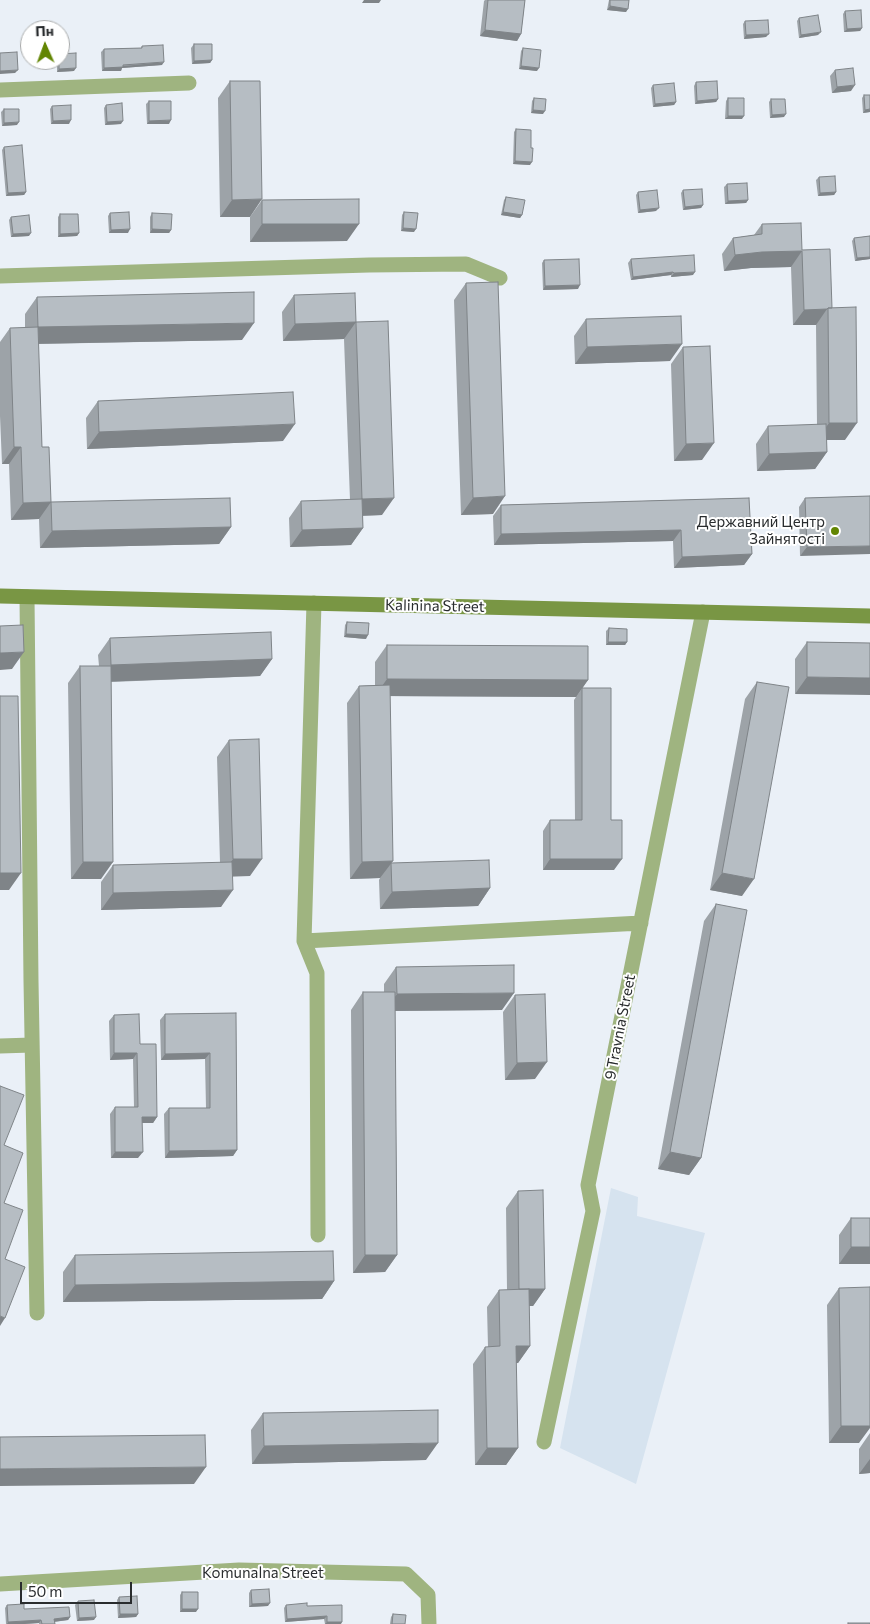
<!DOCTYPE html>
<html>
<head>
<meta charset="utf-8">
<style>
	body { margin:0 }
	#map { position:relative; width:870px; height:1624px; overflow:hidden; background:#eaf0f7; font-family:Commissioner,sans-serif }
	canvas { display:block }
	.north { position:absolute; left:20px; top:20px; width:50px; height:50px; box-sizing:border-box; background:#fff; border:1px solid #a9abab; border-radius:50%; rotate:358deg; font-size:14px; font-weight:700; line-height:20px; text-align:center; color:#292c2e }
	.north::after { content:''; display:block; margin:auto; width:18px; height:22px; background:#628502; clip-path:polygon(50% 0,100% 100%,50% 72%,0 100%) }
	.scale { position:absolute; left:20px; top:1582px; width:112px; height:22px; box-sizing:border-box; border:2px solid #292c2e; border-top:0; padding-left:6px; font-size:15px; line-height:18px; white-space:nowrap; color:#292c2e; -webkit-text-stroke:4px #fff; paint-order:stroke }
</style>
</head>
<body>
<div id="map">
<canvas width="870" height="1624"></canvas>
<div class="north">Пн</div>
<div class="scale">50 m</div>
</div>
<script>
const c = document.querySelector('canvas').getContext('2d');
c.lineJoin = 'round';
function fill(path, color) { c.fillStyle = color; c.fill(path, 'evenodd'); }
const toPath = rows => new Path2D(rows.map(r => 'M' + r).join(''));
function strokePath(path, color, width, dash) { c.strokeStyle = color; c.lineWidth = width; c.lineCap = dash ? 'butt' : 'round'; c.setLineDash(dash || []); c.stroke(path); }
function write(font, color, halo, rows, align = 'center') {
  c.font = font + ' Commissioner,sans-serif'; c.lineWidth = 4; c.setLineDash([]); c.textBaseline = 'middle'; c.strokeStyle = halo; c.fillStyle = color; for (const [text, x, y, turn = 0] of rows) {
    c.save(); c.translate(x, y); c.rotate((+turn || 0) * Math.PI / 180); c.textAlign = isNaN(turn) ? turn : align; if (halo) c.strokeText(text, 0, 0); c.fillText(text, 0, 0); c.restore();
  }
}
const built = toPath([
	[611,1188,638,1197,637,1216,705,1233,636,1484,560,1448]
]);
const street = toPath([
	[0,90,189,83],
	[0,276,369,265,466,264,500,278],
	[27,597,31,981,37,1313],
	[314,603,304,941,641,923],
	[304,941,317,973,318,1235],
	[0,1046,32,1045],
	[544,1442,593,1211,588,1185,703,612],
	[0,1584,239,1570,406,1574,428,1595,429,1624]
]);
const secondary = toPath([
	[0,596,870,616]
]);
const wall = toPath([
	[485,0,525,0,521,34,517,41,480,36,484,1],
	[609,0,629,0,626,12,607,10],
	[845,11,862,28,860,31,844,32,843,14],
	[799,18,818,35,799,38,797,21],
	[745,21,766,37,744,39,743,24],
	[194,44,212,60,210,63,192,64,191,48],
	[142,46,162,65,122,68,121,71,102,71,101,52,104,49,141,48],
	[523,48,537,71,519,69,521,51],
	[57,60,60,60,74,71,57,72],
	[835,70,851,91,832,93,830,76],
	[230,81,250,217,220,217,218,98],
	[696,82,718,99,716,102,695,104,694,86],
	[653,85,676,102,674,105,653,107,651,88],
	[864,95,870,112,863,113,862,98],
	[534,98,543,114,531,113,532,101],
	[728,98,742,119,725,119,726,101],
	[771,99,784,117,770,118,769,102],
	[149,101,169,124,147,124,146,104],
	[106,105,121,124,105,125,104,108],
	[52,106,69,124,51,124,50,109],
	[4,109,17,125,2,126,1,112],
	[516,129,531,148,530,165,513,164,514,132],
	[4,147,26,192,24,195,6,196,2,150],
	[819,177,836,192,834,195,818,196,816,180],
	[727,184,748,200,746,203,725,204,724,187],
	[683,190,703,205,701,208,683,210,681,193],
	[638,192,656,211,638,213,636,195],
	[506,197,522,215,520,218,501,215,504,200],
	[262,200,347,241,250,242,250,217],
	[404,212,414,232,401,231,402,215],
	[110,213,128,233,109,233,108,216],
	[152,213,171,230,169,233,150,233,150,217],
	[60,214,79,233,77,236,58,237,58,217],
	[11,217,29,236,11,237,9,220],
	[762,224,802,250,832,308,845,440,826,440,827,452,815,469,757,471,756,444,768,426,817,425,816,325,793,325,791,267,751,268,724,271,722,254,733,238,754,235],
	[870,236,870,259,855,261,852,241,854,238],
	[631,259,693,275,671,277,671,275,631,280,628,263],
	[544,260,578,289,543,290,542,263],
	[466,283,493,514,461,515,454,300],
	[294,295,356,322,382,515,363,516,363,528,351,545,290,547,289,518,301,501,350,500,344,339,283,341,282,312],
	[37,297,242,340,38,344,42,447,51,502,231,527,219,544,40,548,39,519,11,520,9,464,2,464,0,416,0,342,10,328,25,328,25,314],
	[586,319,670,361,575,364,574,336],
	[683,347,702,460,674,461,671,364],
	[98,401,283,441,87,449,86,418],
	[870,496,800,556,799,507,805,498],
	[749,498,752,554,744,565,674,568,673,541,494,545,493,516,501,505],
	[347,622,366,639,344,637,345,625],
	[609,628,627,642,625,645,606,645,606,631],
	[110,638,272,659,260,676,111,682,101,879,71,879,68,683,80,666,99,666,98,655],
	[807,642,870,643,795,694,795,659],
	[387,645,588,680,576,697,390,696,391,863,490,888,478,906,380,909,379,880,380,878,350,879,347,703,359,686,375,685,375,662],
	[757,682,742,896,710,890,745,699],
	[582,688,611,820,614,870,543,870,543,831,550,820,575,820,574,700],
	[229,740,250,876,232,876,221,907,101,910,101,882,113,865,220,863,217,757],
	[716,904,701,1158,689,1175,658,1169,704,921],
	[396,967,502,1010,395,1011,397,1255,385,1272,353,1273,351,1010,363,992,384,992,384,984],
	[515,995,535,1079,505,1080,503,1012],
	[236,1013,237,1150,233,1156,165,1158,164,1114,169,1108,206,1108,205,1059,161,1060,160,1020,165,1014],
	[114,1015,140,1044,157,1117,153,1123,142,1123,138,1158,111,1158,110,1114,115,1107,134,1107,133,1059,110,1060,109,1021],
	[518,1191,545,1289,533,1306,529,1306,530,1346,518,1363,516,1363,518,1448,506,1465,475,1465,473,1364,485,1347,488,1347,487,1307,499,1290,507,1290,506,1208],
	[851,1218,870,1218,870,1264,839,1264,839,1235],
	[75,1255,334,1281,322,1299,63,1302,63,1272],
	[839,1288,859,1443,829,1443,827,1305],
	[263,1413,426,1460,252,1464,251,1430],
	[870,1433,870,1473,859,1474,859,1449],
	[251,1590,268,1606,249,1607,249,1593],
	[182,1592,196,1612,180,1612,180,1595],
	[119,1597,138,1614,136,1617,118,1618,117,1600],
	[78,1601,94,1620,77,1621,75,1605],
	[7,1605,24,1609,70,1617,68,1620,54,1622,55,1624,39,1624,39,1623,24,1624,6,1624,5,1608],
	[286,1605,307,1606,341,1624,325,1624,324,1619,285,1622,284,1608],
	[393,1614,405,1624,390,1624,391,1617]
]);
const shadedWall = toPath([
	[364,0,381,0,379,3,362,3],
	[610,6,628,9,626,12,607,10],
	[862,28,860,31,844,32,847,29],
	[485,30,521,34,517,41,480,36],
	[821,32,818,35,799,38,801,35],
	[769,34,766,37,744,39,746,35],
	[212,60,210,63,192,64,194,61],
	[164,62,162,65,122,68,121,71,102,71,104,68],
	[521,66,539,68,537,71,519,69],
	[76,68,74,71,57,72,59,69],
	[18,70,15,73,0,74,0,71],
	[855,85,851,91,832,93,837,87],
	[718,99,716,102,695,104,697,101],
	[676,102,674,105,653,107,655,104],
	[870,109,870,112,863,113,865,110],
	[533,110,545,111,543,114,531,113],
	[786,114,784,117,770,118,772,115],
	[728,116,744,116,742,119,725,119],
	[71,120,69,124,51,124,53,121],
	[171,120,169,124,147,124,149,121],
	[123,121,121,124,105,125,107,122],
	[19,122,17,125,2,126,4,123],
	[515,161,532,162,530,165,513,164],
	[26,192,24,195,6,196,8,193],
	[836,192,834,195,818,196,820,193],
	[262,199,250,217,220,217,232,200],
	[748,200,746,203,725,204,728,201],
	[703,205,701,208,683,210,685,207],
	[659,208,656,211,638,213,640,210],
	[503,212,522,215,520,218,501,215],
	[262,224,359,224,347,241,250,242],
	[403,228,416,229,414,232,401,231],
	[130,229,128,233,109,233,111,230],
	[152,229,171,230,169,233,150,233],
	[31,233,29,236,11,237,13,234],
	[79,233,77,236,58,237,60,234],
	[802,251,791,267,751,268,724,271,735,255,762,252],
	[870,257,870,259,855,261,857,258],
	[673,272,671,275,631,280,633,277],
	[695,272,693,275,671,277,674,273],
	[580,285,578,289,543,290,545,286],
	[827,309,816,325,793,325,804,310],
	[356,322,344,339,283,341,295,324],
	[254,323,242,340,26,344,38,327],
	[682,344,670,361,575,364,587,347],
	[829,423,857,423,845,440,817,440],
	[295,424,283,441,87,449,99,432],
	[714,443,702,460,674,461,686,444],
	[14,447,21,447,9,464,2,464],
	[827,452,815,469,757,471,769,454],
	[505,496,493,514,461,515,473,498],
	[394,498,382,515,350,516,362,499],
	[51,502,39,519,11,520,23,503],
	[231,527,219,544,40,548,52,531],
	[363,528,351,545,290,547,302,530],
	[681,530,673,541,494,545,501,534],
	[870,546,870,554,800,556,807,547],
	[752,554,744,565,674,568,682,557],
	[346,634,368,635,366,639,344,637],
	[608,642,627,642,625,645,606,645],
	[24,652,12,669,0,670,0,653],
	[272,659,260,676,99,682,111,665],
	[807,677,870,678,870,695,795,694],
	[387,679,588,680,576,697,375,696],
	[233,859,262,859,250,876,221,877],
	[550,859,622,859,614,870,543,870],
	[393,861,380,878,350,879,362,862],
	[83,862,113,862,101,879,71,879],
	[0,873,21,873,9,890,0,890],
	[722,873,754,879,742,896,710,890],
	[490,888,478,906,380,909,392,892],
	[233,890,221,907,101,910,113,893],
	[514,993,502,1010,385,1011,397,994],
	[114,1053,137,1053,133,1059,110,1060],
	[210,1053,205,1059,161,1060,165,1054],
	[547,1062,535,1079,505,1080,517,1063],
	[142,1117,157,1117,153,1123,138,1123],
	[237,1150,233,1156,165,1158,169,1151],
	[115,1152,143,1152,138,1158,111,1158],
	[670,1152,701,1158,689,1175,658,1169],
	[851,1247,870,1247,870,1264,839,1264],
	[365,1255,397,1255,385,1272,353,1273],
	[334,1281,322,1299,63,1302,75,1285],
	[519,1289,545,1289,533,1306,507,1306],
	[0,1316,5,1318,0,1326],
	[516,1346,530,1346,518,1363,504,1364],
	[841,1426,870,1426,870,1428,859,1443,829,1443],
	[438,1443,426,1460,252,1464,264,1446],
	[487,1448,518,1448,506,1465,475,1465],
	[870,1459,870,1473,859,1474],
	[206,1467,194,1484,0,1486,0,1469],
	[270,1603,268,1606,249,1607,252,1604],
	[182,1609,198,1609,196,1612,180,1612],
	[120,1614,138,1614,136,1617,118,1618],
	[327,1616,324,1619,285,1622,287,1619],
	[70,1617,68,1620,52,1622,54,1619],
	[96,1617,94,1620,77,1621,79,1618],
	[41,1620,39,1623,24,1624,7,1624,8,1622],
	[327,1622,342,1622,341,1624,325,1624]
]);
const building = toPath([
	[488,0,525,0,521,34,485,30,488,0],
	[610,0,629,0,628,9,610,6,610,0],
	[861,10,862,28,847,29,845,11,861,10],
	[818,15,821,32,801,35,799,18,818,15],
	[768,20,769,34,746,35,745,21,768,20],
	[194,44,212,44,212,60,194,61,194,44],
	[163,45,164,62,123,65,123,67,104,68,104,49,142,48,142,46,163,45],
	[523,48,541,50,539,68,521,66,523,48],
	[17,52,18,70,0,71,0,53,17,52],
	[76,53,76,68,59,69,59,60,60,60,60,54,76,53],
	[853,68,855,85,837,87,835,70,853,68],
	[230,81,260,81,262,199,232,200,230,81],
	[717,81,718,99,697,101,696,82,717,81],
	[674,83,676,102,655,104,653,85,674,83],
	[864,95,870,95,870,109,865,110,864,95],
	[534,98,546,99,545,111,533,110,534,98],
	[728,98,744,98,744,116,728,116,728,98],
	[771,99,785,99,786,114,772,115,771,99],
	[149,101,171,101,171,120,149,121,149,101],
	[122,103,123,121,107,122,106,105,122,103],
	[71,105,71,120,53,121,52,106,71,105],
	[4,109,19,109,19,122,4,123,4,109],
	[516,129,531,130,531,148,533,148,532,162,515,161,516,129],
	[22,145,26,192,8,193,4,147,22,145],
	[835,176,836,192,820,193,819,177,835,176],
	[747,183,748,200,728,201,727,184,747,183],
	[702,189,703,205,685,207,683,190,702,189],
	[657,190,659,208,640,210,638,192,657,190],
	[506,197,525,200,522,215,503,212,506,197],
	[359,199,359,224,262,224,262,200,359,199],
	[129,212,130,229,111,230,110,213,129,212],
	[404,212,418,213,416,229,403,228,404,212],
	[152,213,172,214,171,230,152,229,152,213],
	[60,214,78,214,79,233,60,234,60,214],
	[29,215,31,233,13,234,11,217,29,215],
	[801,223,802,250,830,249,832,308,828,308,827,309,804,310,802,251,762,252,735,255,733,238,762,234,762,224,801,223],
	[870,236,870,257,857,258,854,238,870,236],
	[694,255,695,272,674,273,673,272,633,277,631,259,694,255],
	[579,259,580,285,545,286,544,260,579,259],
	[498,282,505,496,473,498,466,283,498,282],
	[254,292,254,323,38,327,37,297,254,292],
	[355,293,356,322,295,324,294,295,355,293],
	[856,307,857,423,829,423,828,308,856,307],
	[681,316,682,344,587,347,586,319,681,316],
	[388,321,394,498,362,499,356,322,388,321],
	[38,327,42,447,49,447,51,502,23,503,21,447,14,447,10,328,38,327],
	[710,346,714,443,686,444,683,347,710,346],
	[293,392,295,424,99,432,98,401,293,392],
	[826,424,827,452,769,454,768,426,826,424],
	[870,496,870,546,807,547,805,498,870,496],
	[230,498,231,527,52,531,51,502,230,498],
	[749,498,752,554,682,557,681,530,501,534,501,505,749,498],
	[362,499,363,528,302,530,301,501,362,499],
	[347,622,369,623,368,635,346,634,347,622],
	[23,625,24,652,0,653,0,626,23,625],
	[609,628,627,629,627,642,608,642,609,628],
	[271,632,272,659,111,665,110,638,271,632],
	[807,642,870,643,870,678,807,677,807,642],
	[387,645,588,646,588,680,387,679,387,645],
	[80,666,111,666,113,862,83,862,80,666],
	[757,682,789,687,754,879,722,873,757,682],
	[390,685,393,861,362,862,359,686,390,685],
	[582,688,611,688,611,820,622,820,622,859,550,859,550,820,582,820,582,688],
	[0,696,18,696,21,873,0,873,0,696],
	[259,739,262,859,233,859,229,740,259,739],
	[489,860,490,888,392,892,391,863,489,860],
	[232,862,233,890,113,893,113,865,232,862],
	[716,904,747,910,701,1158,670,1152,716,904],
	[514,965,514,993,397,994,396,967,514,965],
	[363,992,395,992,397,1255,365,1255,363,992],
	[545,994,547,1062,517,1063,515,995,545,994],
	[236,1013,237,1150,169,1151,169,1108,210,1108,210,1053,165,1054,165,1014,236,1013],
	[139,1014,140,1044,156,1044,157,1117,142,1117,143,1152,115,1152,115,1107,138,1107,137,1053,114,1053,114,1015,139,1014],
	[0,1086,24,1095,4,1145,23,1153,4,1203,23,1210,5,1259,25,1267,5,1318,0,1316,0,1086],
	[543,1190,545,1289,519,1289,518,1191,543,1190],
	[851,1218,870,1218,870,1247,851,1247,851,1218],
	[333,1251,334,1281,75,1285,75,1255,333,1251],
	[870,1287,870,1426,841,1426,839,1288,870,1287],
	[529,1289,530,1346,516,1346,518,1448,487,1448,485,1347,500,1346,499,1290,529,1289],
	[438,1410,438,1443,264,1446,263,1413,438,1410],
	[205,1435,206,1467,0,1469,0,1437,205,1435],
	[269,1589,270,1603,252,1604,251,1590,269,1589],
	[182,1592,198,1592,198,1609,182,1609,182,1592],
	[137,1596,138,1614,120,1614,119,1597,137,1596],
	[94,1600,96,1617,79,1618,78,1601,94,1600],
	[307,1603,307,1606,342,1605,342,1622,327,1622,327,1616,287,1619,286,1605,307,1603],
	[24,1604,24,1609,69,1607,70,1617,54,1619,55,1624,42,1624,41,1620,8,1622,7,1605,24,1604],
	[393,1614,406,1615,405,1624,392,1624,393,1614],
	[848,1623,870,1623,870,1624,848,1624,848,1623]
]);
const markers = [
	[835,531,5,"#628502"]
];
const poiNames = [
	["Державний Центр",825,522],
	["Зайнятості",825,539]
];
const streetNames = [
	["Kalinina Street",435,606,1],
	["9 Travnia Street",620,1027,-79],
	["Komunalna Street",263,1573]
];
fill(built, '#d6e3ef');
strokePath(street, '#9fb480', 15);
strokePath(secondary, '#799644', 15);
fill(wall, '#9da3a8');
fill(shadedWall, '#7f8488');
fill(building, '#b6bdc3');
strokePath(building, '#7f8488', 1);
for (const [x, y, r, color] of markers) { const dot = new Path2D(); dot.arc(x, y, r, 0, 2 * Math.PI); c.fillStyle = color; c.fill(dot); strokePath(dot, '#fff', 2); }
write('15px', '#292c2e', '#fff', poiNames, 'right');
write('15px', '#292c2e', '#fff', streetNames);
</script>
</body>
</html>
